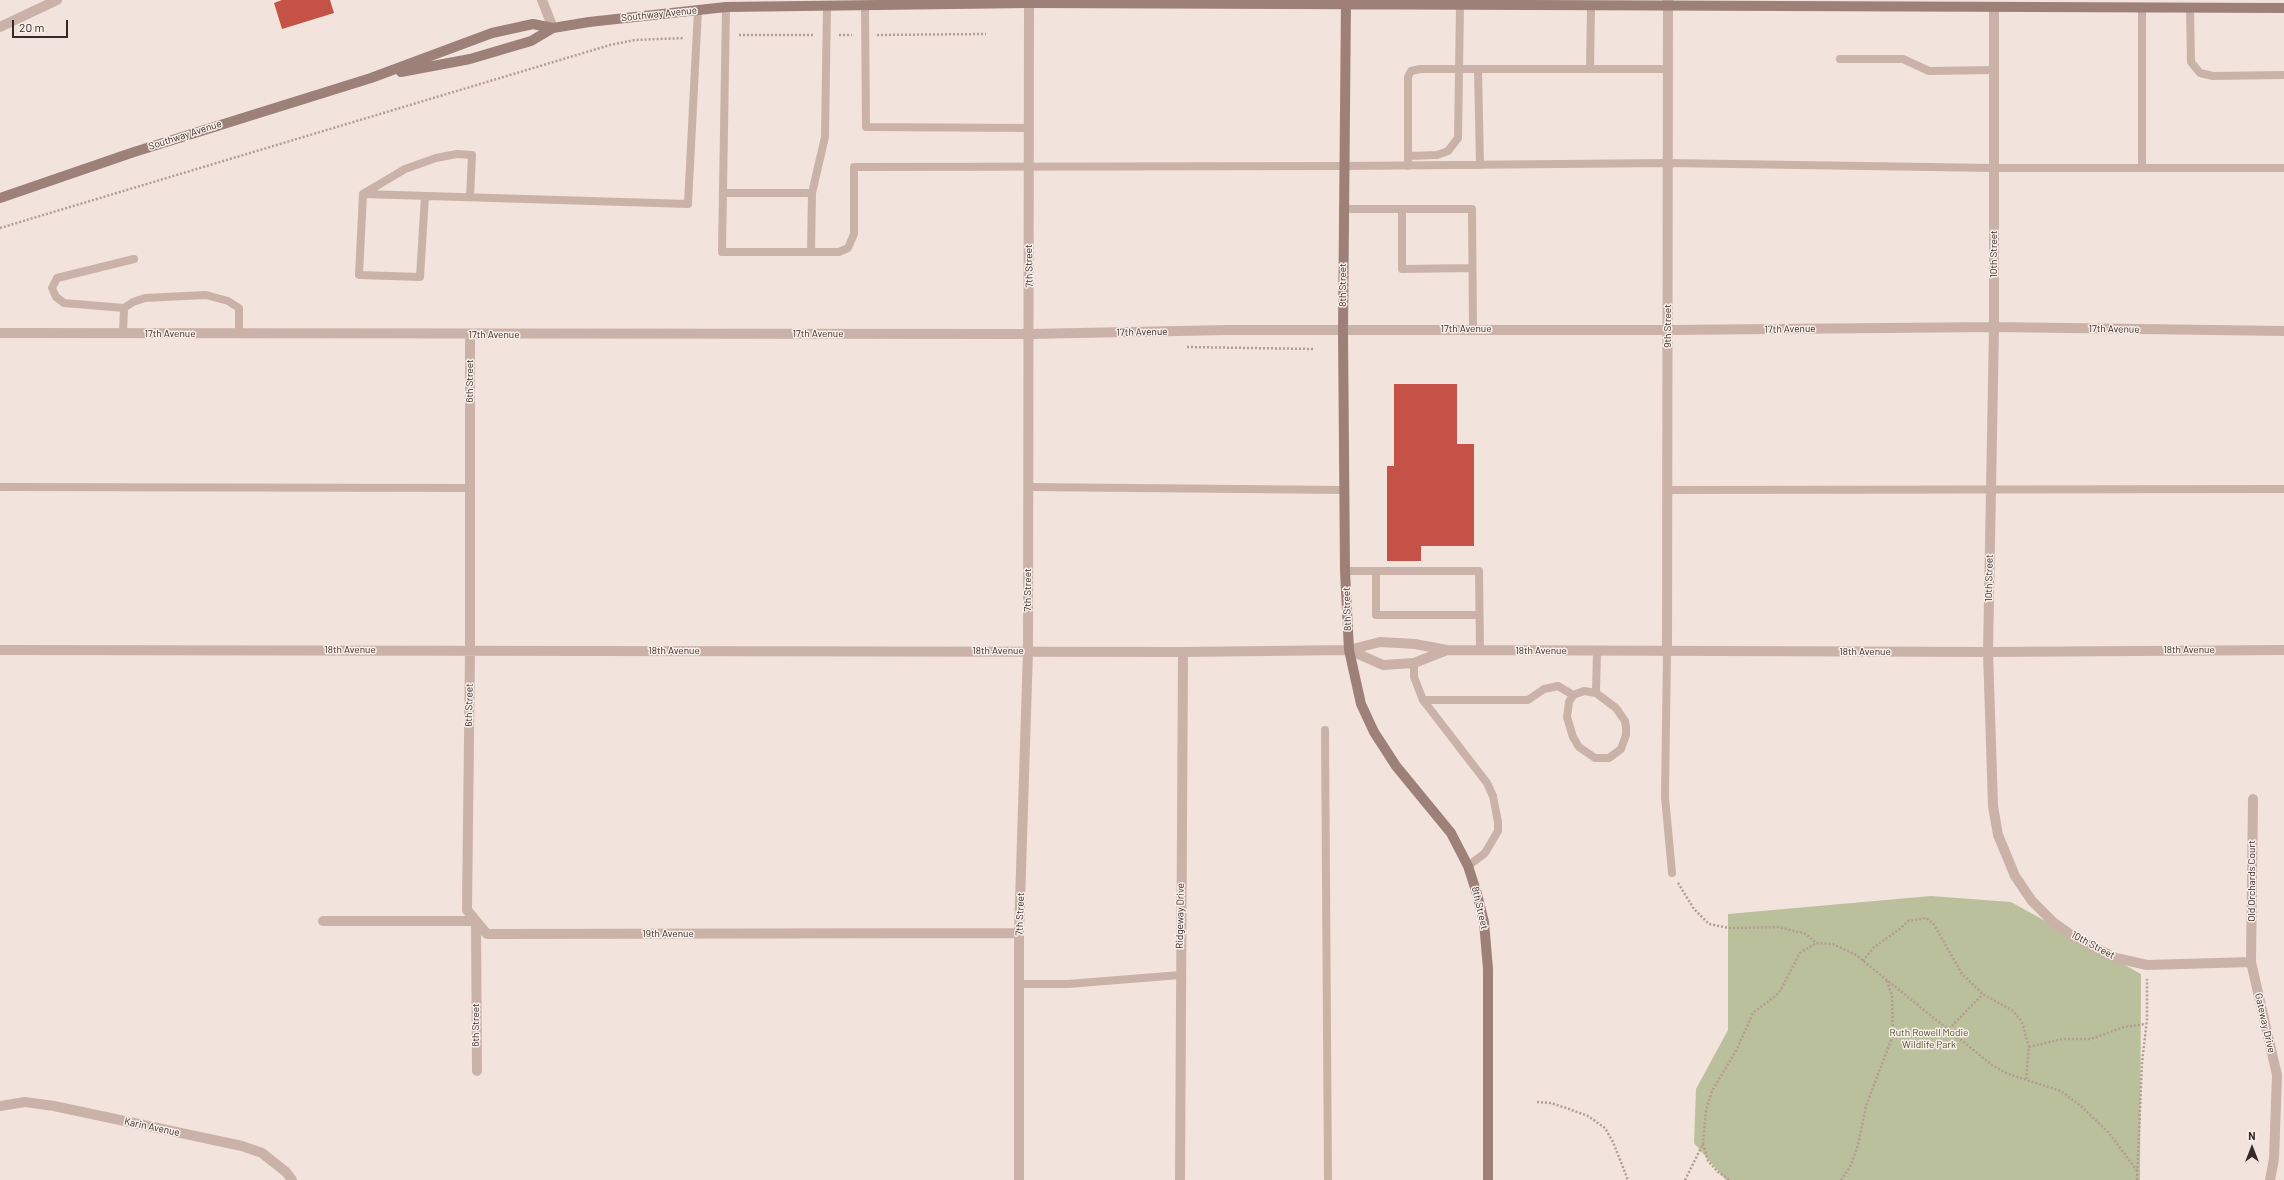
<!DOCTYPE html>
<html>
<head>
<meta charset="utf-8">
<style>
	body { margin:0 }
	#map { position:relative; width:2284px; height:1180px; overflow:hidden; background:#f2e4dc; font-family:Barlow,sans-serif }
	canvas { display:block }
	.north { position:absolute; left:2232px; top:1128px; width:40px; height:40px; -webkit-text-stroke:3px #f9efe8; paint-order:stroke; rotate:0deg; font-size:11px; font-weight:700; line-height:16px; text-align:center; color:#362a28 }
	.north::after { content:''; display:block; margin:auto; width:14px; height:18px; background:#362a28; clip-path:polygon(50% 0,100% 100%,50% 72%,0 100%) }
	.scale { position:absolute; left:12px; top:20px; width:56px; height:18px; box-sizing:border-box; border:2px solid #362a28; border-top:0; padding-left:5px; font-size:12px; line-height:14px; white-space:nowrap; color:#362a28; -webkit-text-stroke:3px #f9efe8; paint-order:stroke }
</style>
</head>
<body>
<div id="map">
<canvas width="2284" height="1180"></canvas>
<div class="north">N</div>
<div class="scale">20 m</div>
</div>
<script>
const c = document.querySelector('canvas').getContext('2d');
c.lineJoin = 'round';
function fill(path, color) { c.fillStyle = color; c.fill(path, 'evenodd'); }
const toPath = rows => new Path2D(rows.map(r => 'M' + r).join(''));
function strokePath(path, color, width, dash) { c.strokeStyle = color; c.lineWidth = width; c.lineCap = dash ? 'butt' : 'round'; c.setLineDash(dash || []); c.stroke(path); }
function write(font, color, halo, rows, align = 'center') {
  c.font = font + ' Barlow,sans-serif'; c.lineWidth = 3; c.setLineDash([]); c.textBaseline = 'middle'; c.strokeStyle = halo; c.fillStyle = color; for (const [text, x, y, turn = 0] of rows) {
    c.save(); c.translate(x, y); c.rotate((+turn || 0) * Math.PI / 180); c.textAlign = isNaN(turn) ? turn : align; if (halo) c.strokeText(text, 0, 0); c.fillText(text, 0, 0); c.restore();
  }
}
const green = toPath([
	[1931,896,2011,902,2141,974,2140,1180,1726,1180,1694,1143,1696,1089,1728,1030,1728,914]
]);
const building = toPath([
	[282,0,330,0,334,13,282,29,274,3],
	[1394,384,1457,384,1457,444,1474,444,1474,546,1421,546,1421,561,1387,561,1387,466,1394,466]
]);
const path = toPath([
	[739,35,814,35],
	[839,35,852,35],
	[877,35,986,34],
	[0,228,610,45,635,40,684,38],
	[1187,347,1313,349],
	[1678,883,1694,909,1709,924,1729,928,1779,927,1806,934,1816,943],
	[1863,961,1873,948,1901,928,1908,921,1926,918,1933,923,1962,974,1983,994,2013,1011,2022,1022,2029,1047,2026,1080],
	[1949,1029,1983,994],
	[2029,1047,2062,1039,2091,1039,2124,1027,2146,1024],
	[1537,1102,1551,1103,1569,1109,1588,1116,1605,1128,1613,1142,1628,1180],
	[1703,1144,1708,1161,1718,1172,1730,1180],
	[1685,1180,1703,1144,1706,1110,1712,1091,1737,1049,1753,1013,1779,993,1800,953,1816,943,1833,944,1856,955,1992,1065,2008,1074,2061,1091,2082,1107,2109,1133,2138,1172],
	[1841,1180,1850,1167,1858,1145,1866,1106,1893,1035,1892,996,1887,981],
	[2137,1180,2142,1063,2147,1019,2147,979]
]);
const lane = toPath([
	[865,5,866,127,1028,128],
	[726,7,722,252,839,252,848,248,854,234,854,167,1344,166,1668,163,1994,168,2284,168],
	[2142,8,2142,168],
	[2190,8,2191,62,2200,73,2213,76,2284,75],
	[1840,59,1903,59,1929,71,1994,70],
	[1478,69,1480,165],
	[1590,69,1591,6],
	[1408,156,1437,155,1448,151,1458,138,1460,6],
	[1408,166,1408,77,1411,71,1420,69,1668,69],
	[723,193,812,193,811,252],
	[812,193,825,137,827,6],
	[363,194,405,169,436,158,457,154,472,155,470,197],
	[425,196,420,277,359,275,363,194,688,204,698,10],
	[1343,209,1472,209,1473,329],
	[1402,209,1402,269,1472,268],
	[124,308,64,303,56,297,52,288,57,278,134,259],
	[123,333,124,308,133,302,145,298,206,295,228,301,239,308,239,334],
	[0,487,469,488],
	[1028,487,1345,490],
	[1668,490,2284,489],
	[1345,571,1479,571,1480,650],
	[1376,572,1376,615,1479,615],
	[1667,652,1665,797,1672,873],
	[1414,663,1414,677,1423,700,1487,783,1493,796,1498,822,1498,831,1485,853,1468,866],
	[1573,695,1584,691,1596,693],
	[1423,700,1528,700,1544,689,1558,686,1573,695,1569,702,1567,717,1573,737,1579,747,1595,758,1609,758,1621,749,1626,735,1626,727,1625,721,1616,708,1596,693,1597,651],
	[1325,730,1328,1180],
	[1019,984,1068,984,1180,975]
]);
const street = toPath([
	[542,0,553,28],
	[1994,8,1994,327,1988,652,1993,806,1998,835,2015,876,2032,901,2053,922,2077,939,2116,958,2147,965,2251,962],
	[0,27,57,0],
	[0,333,1030,334,1227,330,1668,330,1994,327,2284,331],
	[470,335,470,651,467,910,476,921,477,1071],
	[0,650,1183,652,1349,650,1380,642,1415,644,1447,650,1988,652,2284,650],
	[1349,650,1383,665,1414,663,1447,650],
	[1667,652,1668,0],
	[2253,799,2251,962,2277,1075,2274,1159,2270,1180],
	[323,921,476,921,487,934,1019,933],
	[0,1106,25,1102,54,1106,242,1146,262,1153,286,1172,292,1180],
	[1019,1180,1019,933,1028,651,1029,0],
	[1180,1180,1183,652]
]);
const secondary = toPath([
	[1346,0,1343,331,1345,571,1349,650,1361,704,1374,732,1396,766,1451,833,1468,866,1477,894,1484,922,1488,969,1488,1180],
	[401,72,470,59,531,41,553,28],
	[0,198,134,152,371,78,492,33,533,24,553,28,589,22,726,7,1029,3,2284,8]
]);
const streetNames = [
	["Southway Avenue",659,14,-6],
	["Southway Avenue",185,135,-18],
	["10th Street",1994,254,-90],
	["7th Street",1029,266,-91],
	["8th Street",1343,285,-90],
	["9th Street",1668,326,-90],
	["17th Avenue",1466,329],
	["17th Avenue",1790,329,-1],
	["17th Avenue",2114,329,1],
	["17th Avenue",1142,332,-1],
	["17th Avenue",170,334],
	["17th Avenue",818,334],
	["17th Avenue",494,335],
	["6th Street",470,381,-90],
	["10th Street",1989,578,-89],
	["7th Street",1028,590,-90],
	["8th Street",1347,609,-92],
	["18th Avenue",350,650],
	["18th Avenue",2189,650],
	["18th Avenue",674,651],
	["18th Avenue",998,651],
	["18th Avenue",1541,651],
	["18th Avenue",1865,652],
	["6th Street",469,705,-89],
	["Old Orchards Court",2252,881,-90],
	["8th Street",1480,908,77],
	["7th Street",1020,914,-88],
	["Ridgeway Drive",1180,916,-89],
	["19th Avenue",668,934],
	["10th Street",2093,945,28],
	["Gateway Drive",2265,1023,77],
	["6th Street",476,1025,-90],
	["Karin Avenue",152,1127,12]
];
const parkNames = [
	["Ruth Rowell Modie",1929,1033],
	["Wildlife Park",1929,1045]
];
fill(green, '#bac09c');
fill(building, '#c45247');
strokePath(path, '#b59c92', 2.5, [2, 2]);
strokePath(lane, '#cab2a8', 8);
strokePath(street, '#cab2a8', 10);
strokePath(secondary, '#9d8179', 10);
write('10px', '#362a28', '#f9efe8', streetNames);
write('10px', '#4c542c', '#f9efe8', parkNames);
</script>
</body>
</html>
